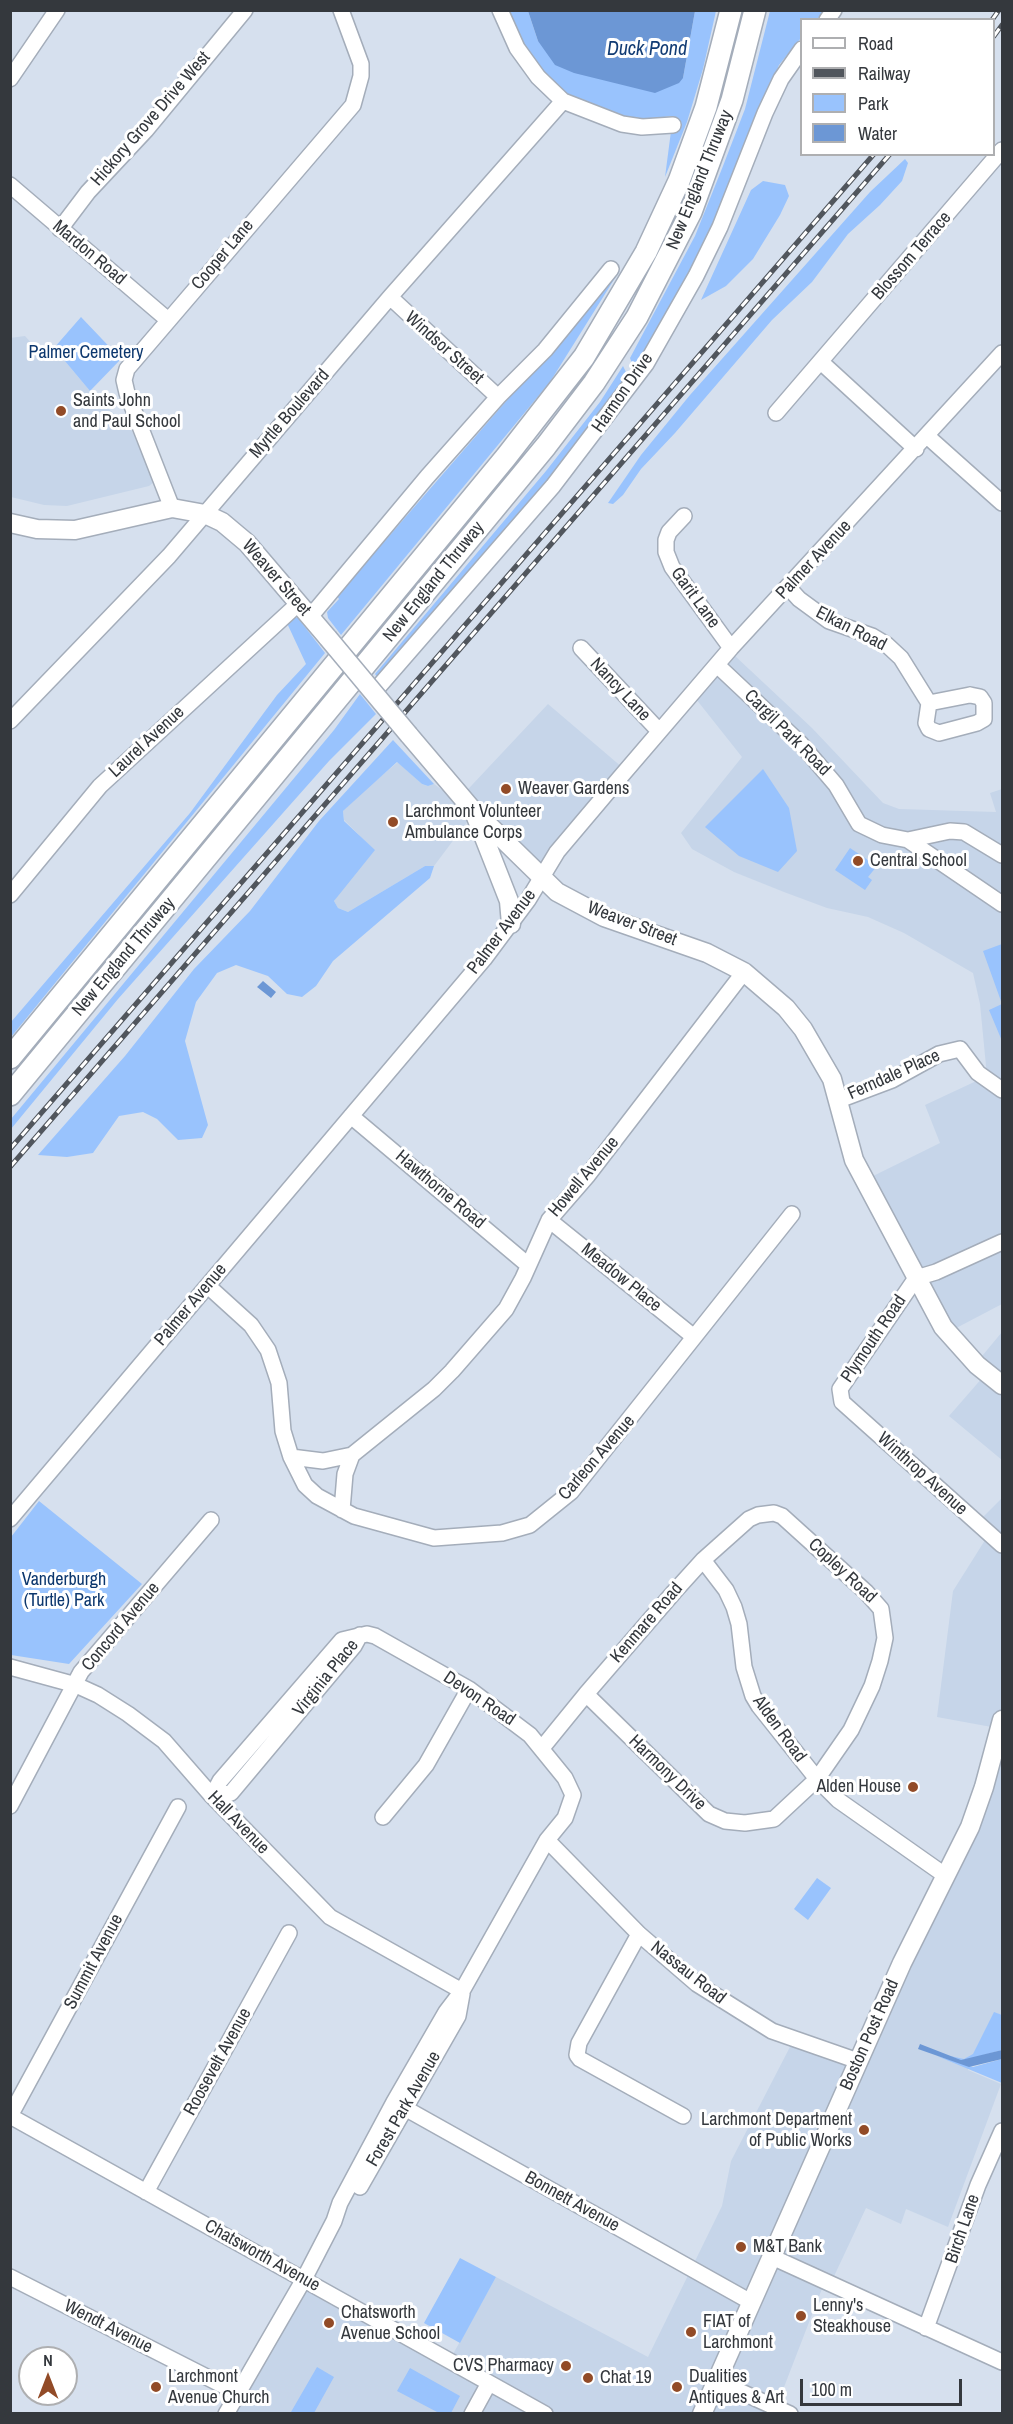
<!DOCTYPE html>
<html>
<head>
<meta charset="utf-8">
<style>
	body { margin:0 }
	#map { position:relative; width:1013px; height:2424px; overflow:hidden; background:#d6e0ee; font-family:"Archivo Narrow",sans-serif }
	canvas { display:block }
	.frame { position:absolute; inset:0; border:12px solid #34383d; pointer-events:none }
	.legend { position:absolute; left:800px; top:18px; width:195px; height:138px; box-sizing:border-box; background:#fff; border:2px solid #aeafb1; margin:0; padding:8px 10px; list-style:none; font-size:18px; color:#34383d }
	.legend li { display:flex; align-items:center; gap:12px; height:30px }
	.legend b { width:30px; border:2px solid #aeafb1 }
	.north { position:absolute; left:18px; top:2346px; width:60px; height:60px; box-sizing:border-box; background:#fff; border:2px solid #aeafb1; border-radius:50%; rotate:0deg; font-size:16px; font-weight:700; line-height:24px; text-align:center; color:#34383d }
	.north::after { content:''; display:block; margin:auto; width:21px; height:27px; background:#924b27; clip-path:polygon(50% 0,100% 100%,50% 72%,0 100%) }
	.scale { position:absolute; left:800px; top:2379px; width:162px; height:27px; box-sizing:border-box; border:3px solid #34383d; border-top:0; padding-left:8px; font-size:18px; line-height:21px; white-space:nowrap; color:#34383d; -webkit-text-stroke:4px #fff; paint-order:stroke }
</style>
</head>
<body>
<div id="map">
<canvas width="1013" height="2424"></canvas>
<div class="frame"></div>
<ul class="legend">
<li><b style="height:8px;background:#fff"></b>Road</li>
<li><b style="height:8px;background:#51565d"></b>Railway</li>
<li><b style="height:16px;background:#99c3fd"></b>Park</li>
<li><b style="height:16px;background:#6c97d5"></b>Water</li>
</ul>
<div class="north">N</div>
<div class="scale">100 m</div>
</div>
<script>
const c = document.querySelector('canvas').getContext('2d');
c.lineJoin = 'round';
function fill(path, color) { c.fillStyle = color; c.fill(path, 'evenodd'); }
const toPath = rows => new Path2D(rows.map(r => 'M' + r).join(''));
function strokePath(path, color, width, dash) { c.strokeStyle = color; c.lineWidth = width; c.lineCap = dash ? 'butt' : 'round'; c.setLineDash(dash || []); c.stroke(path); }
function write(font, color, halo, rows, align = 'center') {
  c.font = font + ' "Archivo Narrow",sans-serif'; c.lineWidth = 6; c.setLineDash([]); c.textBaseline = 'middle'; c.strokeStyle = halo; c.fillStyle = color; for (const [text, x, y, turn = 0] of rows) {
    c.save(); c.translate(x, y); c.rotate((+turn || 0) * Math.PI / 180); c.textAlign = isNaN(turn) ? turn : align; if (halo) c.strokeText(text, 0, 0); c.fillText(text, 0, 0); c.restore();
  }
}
const built = toPath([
	[25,336,44,357,54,348,90,391,132,431,154,482,149,486,67,506,44,505,11,497,10,338],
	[734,655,812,728,883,803,899,809,996,812,990,793,1002,789,1002,1304,941,1336,859,1183,940,1143,925,1105,987,1076,980,1004,973,973,904,933,868,917,827,908,784,892,734,872,692,849,681,833,742,757,696,699],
	[548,704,623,768,540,870,476,810,434,866,425,866,348,912,338,908,334,901,340,891,374,850,344,820,343,811,358,795,398,762,422,784,428,786,434,784,457,801],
	[1002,1332,1002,1460,949,1416,983,1377,973,1367],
	[1002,1498,1002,2015,994,2013,968,2070,1001,2084,948,2227,906,2209,901,2224,866,2208,829,2287,823,2286,774,2413,228,2414,305,2283,448,2363,496,2277,648,2357,722,2206,731,2161,791,2045,859,2064,941,1890,997,1728,937,1717,953,1591,992,1529,981,1519]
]);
const green = toPath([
	[506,11,528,11,538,41,683,78,695,11,716,11,703,69,687,122,665,177,673,116,637,120,585,105,562,90,531,57],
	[770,11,824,12,817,19,802,20,801,38,779,65,704,245,634,369,630,358,695,236,723,166,745,109],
	[905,159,908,163,902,181,880,205,848,234,812,282,772,320,675,433,641,469,623,495,613,504,608,503,641,455,690,395,870,192],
	[763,181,785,185,789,196,780,215,753,259,726,286,701,300,751,190],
	[620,270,550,382,341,635,328,618,327,612,339,599,337,596],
	[81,317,121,359,90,391,54,348],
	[623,366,629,378,600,421,378,678,375,674,546,471,600,402],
	[293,617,298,618,325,653,11,1037,11,1022,190,813,277,695,306,664,286,621],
	[360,694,376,714,329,761,118,999,11,1129,11,1119,334,730],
	[393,740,434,784,428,786,422,784,397,762,343,811,344,821,375,850,334,901,338,908,348,912,425,866,434,866,430,878,333,961,316,986,302,997,287,994,268,976,236,965,217,973,196,1002,185,1041,208,1125,202,1138,178,1140,157,1119,143,1112,119,1116,93,1153,67,1157,38,1155,125,1056,194,969,250,911,319,821],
	[763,769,789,808,797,851,778,872,739,856,705,827],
	[850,848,877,866,868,877,872,880,865,890,835,870],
	[1002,944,1002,1041,989,1010,1002,1004,983,951],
	[39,1501,142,1584,69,1664,11,1655,11,1537],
	[817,1878,831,1888,808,1920,794,1909],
	[994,2012,1002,2015,1002,2050,969,2059,961,2060,950,2056,964,2059,973,2054],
	[937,2056,973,2067,1002,2059,1002,2083],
	[460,2258,496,2277,460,2343,424,2323],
	[317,2367,334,2377,314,2413,294,2413,291,2412],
	[410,2368,460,2396,451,2413,439,2413,397,2391]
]);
const water = toPath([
	[613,10,695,11,683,78,679,83,655,93,574,73,555,65,538,41,528,11],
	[263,981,276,992,271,998,257,987],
	[920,2044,961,2060,1002,2050,1002,2059,969,2067,918,2049]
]);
const minor = toPath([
	[500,10,517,48,538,77,563,101,622,124,642,127,673,125],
	[827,20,834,10],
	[10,79,57,10],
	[10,185,168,320],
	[60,229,88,192,146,130,245,10],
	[390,297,498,397],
	[821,362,916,449],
	[776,413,1002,150],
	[927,436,1002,503],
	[172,508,127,393,124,380,127,369,353,105,361,76,361,64,341,10],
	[684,516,669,532,666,540,666,552,672,567,731,648],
	[789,588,799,599,829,621,872,636,887,645,901,658,929,703],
	[310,617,427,477,498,397,545,350,611,269],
	[581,648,659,731],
	[717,665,801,744,836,785,859,824,882,835,908,840],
	[374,692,553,486,646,364,696,276,720,227,765,113,781,79,802,49],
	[970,695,980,697,984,703,984,719,977,723,939,733,929,729,926,723,929,703,970,695],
	[10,721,169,556,390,297,563,101],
	[1002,855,964,832,950,831,908,840,1002,904],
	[10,895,100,786,299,603],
	[839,1100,892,1080,939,1054,960,1049,978,1073,1002,1090],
	[351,1116,528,1265],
	[549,1220,694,1337],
	[1002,1242,936,1272,916,1278,840,1389,842,1402,1002,1545],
	[208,1286,251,1325,268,1350,279,1383,283,1431,291,1457,305,1485,317,1496,354,1516,434,1538,502,1533,530,1525,571,1492,792,1214],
	[291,1457,323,1461,352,1455,434,1389,452,1371,506,1309,523,1278,549,1220,588,1175,744,972],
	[342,1510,345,1474,352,1455],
	[10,1519,484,959,528,900,557,852,617,781,731,648,1002,353],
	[703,1560,726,1590,734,1607,739,1624,744,1667,753,1696,759,1706,817,1779,838,1800,946,1876],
	[10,1667,76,1685,98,1695,128,1714,164,1741,212,1796,330,1917,462,1991],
	[542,1748,586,1694,674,1592,703,1560,749,1519,758,1515,774,1513,782,1516,866,1592,881,1609,885,1638,880,1661,872,1686,851,1730,817,1779,774,1819,745,1823,725,1821,709,1814,586,1694],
	[212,1796,220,1781,342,1640,367,1634,375,1636,469,1689,530,1735,565,1778,573,1795,565,1818,547,1840,462,1991,446,2012,394,2102,340,2203,334,2221,304,2279,226,2414],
	[212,1796,231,1793,354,1646,360,1635],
	[10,1806,81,1672,211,1520],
	[383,1817,426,1765,469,1689],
	[547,1840,639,1934,697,1984,772,2031,858,2061],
	[639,1934,579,2043,577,2055,580,2059,683,2116],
	[394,2102,751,2302],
	[10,2116,545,2414],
	[10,2116,178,1807],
	[360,2187,458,2016,462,1994],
	[146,2192,289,1933],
	[772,2257,1002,2362],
	[10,2277,238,2393],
	[926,2328,978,2185,1002,2131],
	[717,2381,790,2414],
	[472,2414,489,2383]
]);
const major = toPath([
	[10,523,37,529,75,530,172,508,205,514,222,522,247,543,328,638],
	[409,735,471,808,557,892,604,917,707,953,744,972,786,1008,803,1029,832,1079,854,1160,943,1327,977,1365,1002,1385],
	[476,817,509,901,511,924],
	[702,2414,902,1963,970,1827,984,1787,1002,1720]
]);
const highway = toPath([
	[10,1058,506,457,584,357,646,252,679,181,706,107,731,10],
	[10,1095,546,446,594,383,637,317,691,212,732,100,755,10]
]);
const rail = toPath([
	[992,20,999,10],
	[994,36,1002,25],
	[10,1149,874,154],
	[10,1167,890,154]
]);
const majorBridge = toPath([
	[328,638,409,735]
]);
const markers = [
	[61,411,6,"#924b27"],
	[506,789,6,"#924b27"],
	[393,822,6,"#924b27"],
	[858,861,6,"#924b27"],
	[913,1787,6,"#924b27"],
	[864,2130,6,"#924b27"],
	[741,2247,6,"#924b27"],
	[801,2316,6,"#924b27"],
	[329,2323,6,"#924b27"],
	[691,2332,6,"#924b27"],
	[566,2366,6,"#924b27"],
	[588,2378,6,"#924b27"],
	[156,2387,6,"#924b27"],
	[677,2387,6,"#924b27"]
];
const streetNames = [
	["Hickory Grove Drive West",151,119,-49],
	["New England Thruway",700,180,-68],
	["Mardon Road",89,253,40],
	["Cooper Lane",223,255,-50],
	["Blossom Terrace",912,256,-49],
	["Windsor Street",444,348,42],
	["Harmon Drive",623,393,-55],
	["Myrtle Boulevard",290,414,-49],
	["Palmer Avenue",814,560,-47],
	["Weaver Street",276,578,49],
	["New England Thruway",434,582,-51],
	["Garit Lane",695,598,54],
	["Elkan Road",851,629,27],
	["Nancy Lane",620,690,47],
	["Cargil Park Road",787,733,45],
	["Laurel Avenue",147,742,-43],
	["Weaver Street",632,924,21],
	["Palmer Avenue",502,932,-53],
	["New England Thruway",124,957,-50],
	["Ferndale Place",894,1075,-24],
	["Howell Avenue",584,1177,-50],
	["Hawthorne Road",440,1190,40],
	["Meadow Place",621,1278,39],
	["Palmer Avenue",191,1305,-50],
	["Plymouth Road",874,1339,-56],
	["Carleon Avenue",597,1458,-49],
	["Winthrop Avenue",922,1474,42],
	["Copley Road",842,1571,43],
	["Kenmare Road",647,1623,-49],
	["Concord Avenue",121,1627,-50],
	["Virginia Place",326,1678,-51],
	["Devon Road",479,1699,34],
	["Alden Road",779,1729,54],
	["Harmony Drive",667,1773,44],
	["Hall Avenue",238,1823,46],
	["Summit Avenue",94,1962,-62],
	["Nassau Road",688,1973,38],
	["Boston Post Road",870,2035,-66],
	["Roosevelt Avenue",218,2062,-61],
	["Forest Park Avenue",404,2109,-60],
	["Bonnett Avenue",572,2202,29],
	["Birch Lane",963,2229,-71],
	["Chatsworth Avenue",262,2256,29],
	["Wendt Avenue",108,2327,27]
];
const parkNames = [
	["Palmer Cemetery",86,353],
	["Vanderburgh",64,1580],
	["(Turtle) Park",64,1601]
];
const poiNames = [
	["Saints John",73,401],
	["and Paul School",73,422],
	["Weaver Gardens",518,789],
	["Larchmont Volunteer",405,812],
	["Ambulance Corps",405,833],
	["Central School",870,861],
	["Alden House",901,1787,"right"],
	["Larchmont Department",852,2120,"right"],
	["of Public Works",852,2141,"right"],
	["M&T Bank",753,2247],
	["Lenny's",813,2306],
	["Steakhouse",813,2327],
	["Chatsworth",341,2313],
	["Avenue School",341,2334],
	["FIAT of",703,2322],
	["Larchmont",703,2343],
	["CVS Pharmacy",554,2366,"right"],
	["Larchmont",168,2377],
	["Avenue Church",168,2398],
	["Dualities",689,2377],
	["Antiques & Art",689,2398],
	["Chat 19",600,2378]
];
const waterNames = [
	["Duck Pond",647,50]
];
fill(built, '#c6d5e9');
fill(green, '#99c3fd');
fill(water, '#6c97d5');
strokePath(minor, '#a4adba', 18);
strokePath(major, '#a4adba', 21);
strokePath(highway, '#a4adba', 24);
strokePath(minor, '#fff', 15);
strokePath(major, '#fff', 18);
strokePath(highway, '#fff', 21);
strokePath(rail, '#51565d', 5);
strokePath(rail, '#fff', 3, [9]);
strokePath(majorBridge, '#a4adba', 21, []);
strokePath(majorBridge, '#fff', 18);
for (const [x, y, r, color] of markers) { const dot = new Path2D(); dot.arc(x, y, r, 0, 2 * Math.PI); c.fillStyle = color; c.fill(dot); strokePath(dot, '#fff', 2); }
write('18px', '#34383d', '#fff', streetNames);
write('18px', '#0c376e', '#fff', parkNames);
write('18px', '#34383d', '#fff', poiNames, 'left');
write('italic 20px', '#123c74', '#fff', waterNames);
</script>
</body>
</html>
